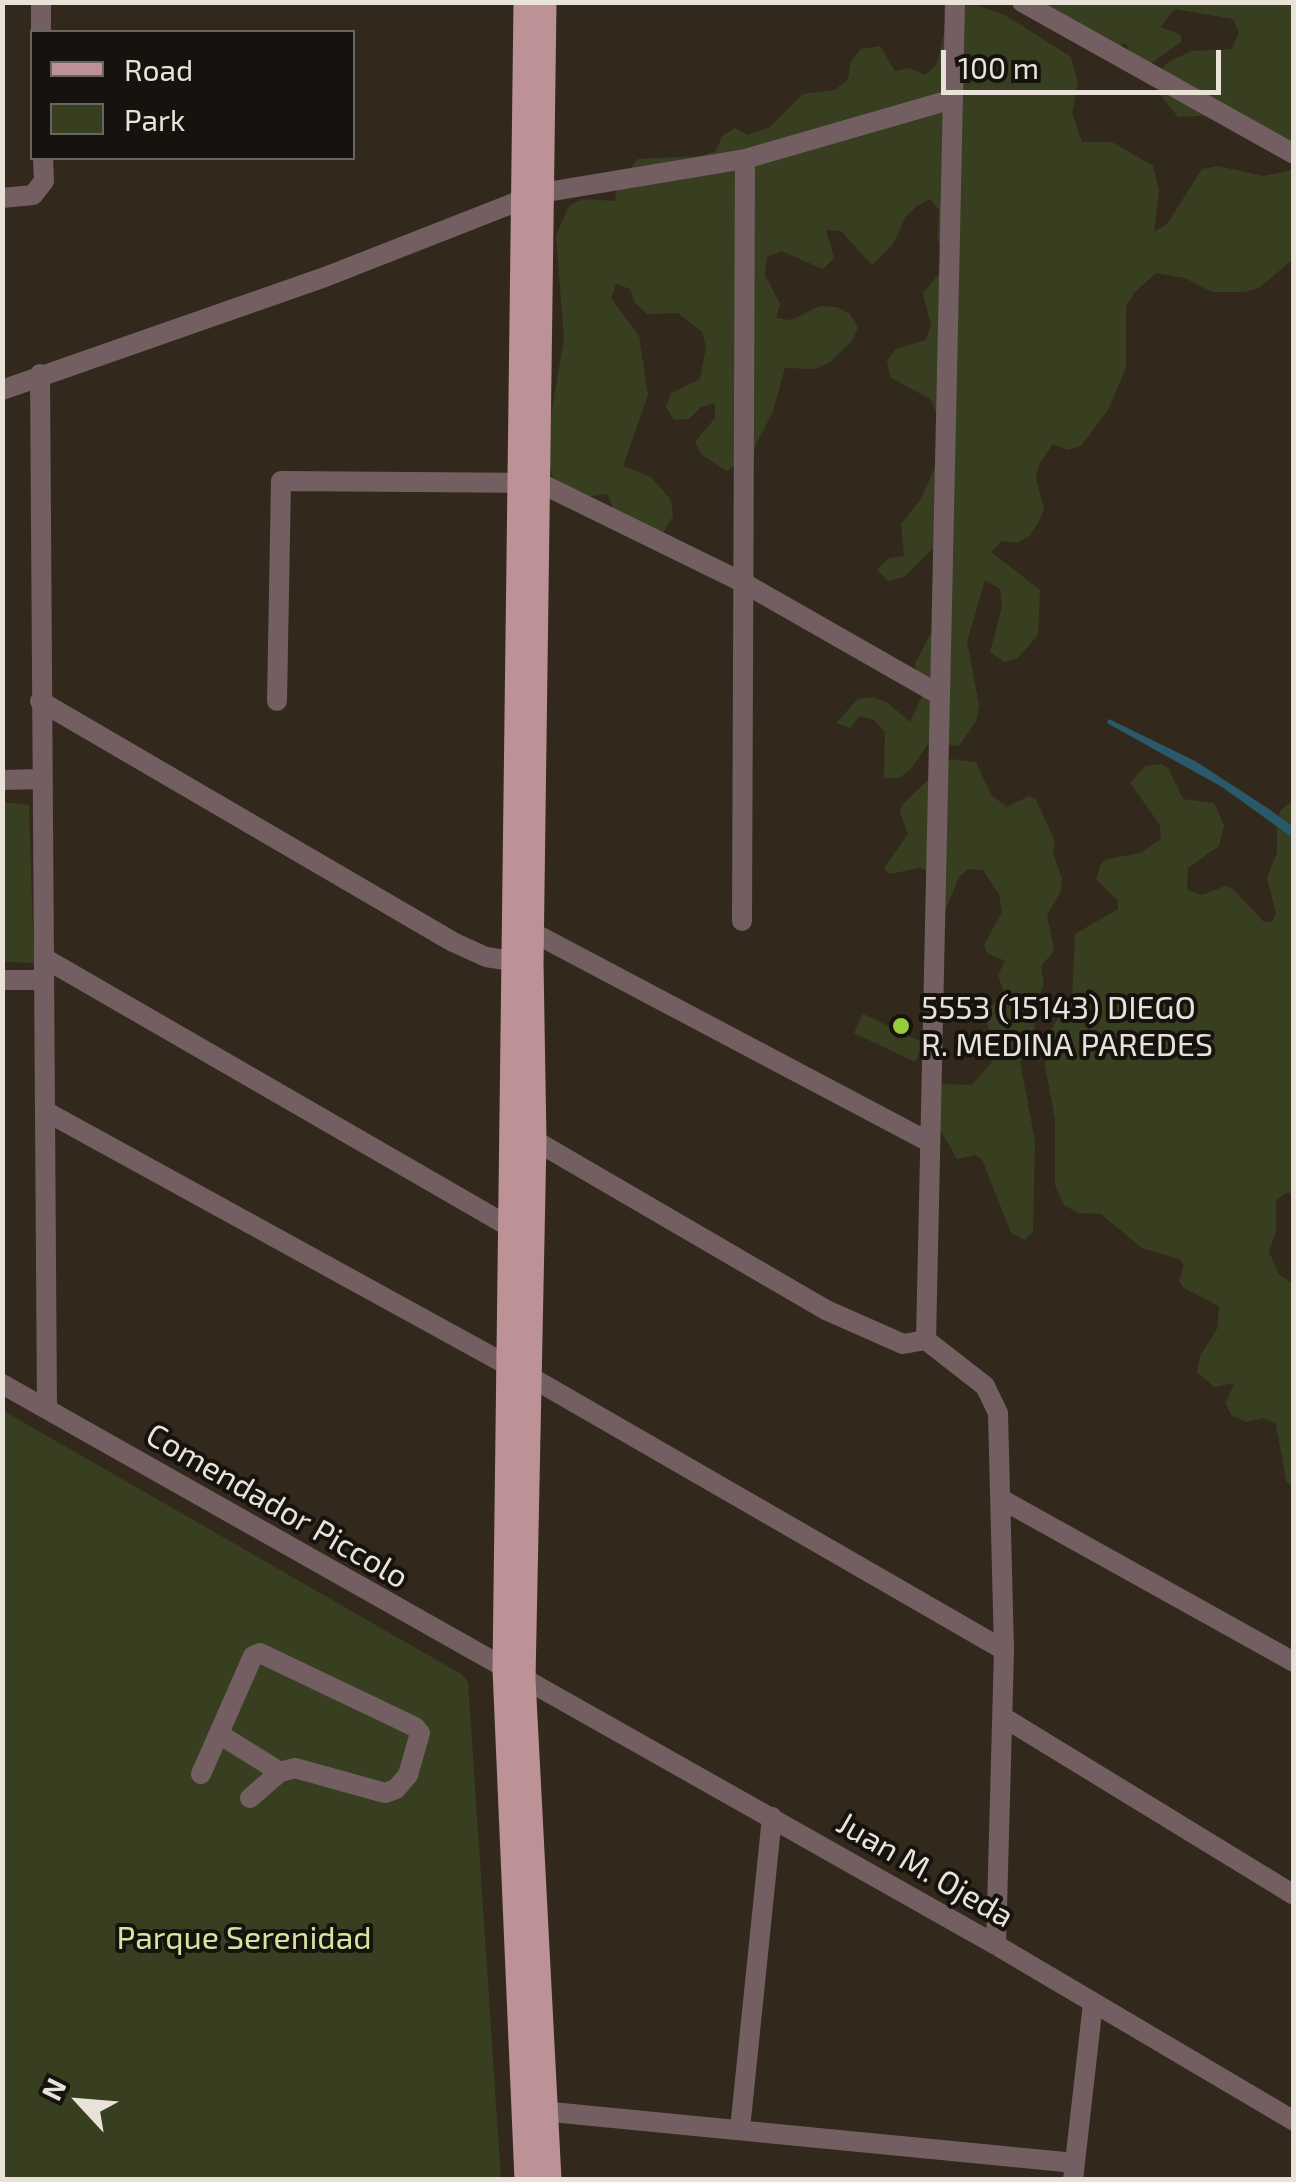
<!DOCTYPE html>
<html>
<head>
<meta charset="utf-8">
<style>
	body { margin:0 }
	#map { position:relative; width:1296px; height:2182px; overflow:hidden; background:#32291c; font-family:"Exo 2",sans-serif }
	canvas { display:block }
	.frame { position:absolute; inset:0; border:5px solid #e8e2d9; pointer-events:none }
	.legend { position:absolute; left:30px; top:30px; width:325px; height:130px; box-sizing:border-box; background:#16120d; border:2px solid #6a655f; margin:0; padding:12px 18px; list-style:none; font-size:30px; color:#e8e2d9 }
	.legend li { display:flex; align-items:center; gap:20px; height:50px }
	.legend b { width:50px; border:2px solid #6a655f }
	.north { position:absolute; left:30px; top:2052px; width:100px; height:100px; -webkit-text-stroke:8px #16120d; paint-order:stroke; rotate:296deg; font-size:28px; font-weight:700; line-height:40px; text-align:center; color:#e8e2d9 }
	.north::after { content:''; display:block; margin:auto; width:35px; height:45px; background:#e8e2d9; clip-path:polygon(50% 0,100% 100%,50% 72%,0 100%) }
	.scale { position:absolute; left:941px; top:50px; width:280px; height:45px; box-sizing:border-box; border:5px solid #e8e2d9; border-top:0; padding-left:12px; font-size:30px; line-height:35px; white-space:nowrap; color:#e8e2d9; -webkit-text-stroke:8px #16120d; paint-order:stroke }
</style>
</head>
<body>
<div id="map">
<canvas width="1296" height="2182"></canvas>
<div class="frame"></div>
<ul class="legend">
<li><b style="height:12px;background:#bc9296"></b>Road</li>
<li><b style="height:28px;background:#383f21"></b>Park</li>
</ul>
<div class="north">N</div>
<div class="scale">100 m</div>
</div>
<script>
const c = document.querySelector('canvas').getContext('2d');
c.lineJoin = 'round';
function fill(path, color) { c.fillStyle = color; c.fill(path, 'evenodd'); }
const toPath = rows => new Path2D(rows.map(r => 'M' + r).join(''));
function strokePath(path, color, width, dash) { c.strokeStyle = color; c.lineWidth = width; c.lineCap = dash ? 'butt' : 'round'; c.setLineDash(dash || []); c.stroke(path); }
function write(font, color, halo, rows, align = 'center') {
  c.font = font + ' "Exo 2",sans-serif'; c.lineWidth = 8; c.setLineDash([]); c.textBaseline = 'middle'; c.strokeStyle = halo; c.fillStyle = color; for (const [text, x, y, turn = 0] of rows) {
    c.save(); c.translate(x, y); c.rotate((+turn || 0) * Math.PI / 180); c.textAlign = isNaN(turn) ? turn : align; if (halo) c.strokeText(text, 0, 0); c.fillText(text, 0, 0); c.restore();
  }
}
const green = toPath([
	[1049,2,1293,3,1293,148,1220,115,1178,117,1159,93,1163,68,1169,62,1191,51,1231,49,1239,33,1233,19,1175,9,1160,27,1181,35,1181,42,1143,69,1132,59,1126,43,1118,46,1049,7],
	[976,5,1005,15,1071,57,1078,83,1072,113,1082,142,1112,142,1153,166,1159,190,1154,232,1167,224,1202,169,1218,166,1263,176,1293,170,1293,259,1259,288,1244,292,1212,292,1185,278,1156,273,1134,293,1126,306,1126,368,1108,410,1081,446,1067,450,1053,444,1039,464,1036,478,1044,510,1038,523,1029,536,1017,543,1002,541,991,552,1040,590,1038,635,1018,658,1004,662,990,652,1002,606,1000,589,985,580,967,642,979,705,976,721,959,746,929,742,911,769,899,778,884,778,885,732,874,720,859,716,850,728,836,723,858,699,873,697,888,703,910,722,923,694,915,664,938,620,934,547,904,577,888,581,877,569,889,558,904,556,901,524,921,499,936,465,937,414,930,399,890,377,887,361,896,349,926,340,931,325,923,293,943,269,947,253,937,240,939,210,930,199,917,206,906,216,893,244,872,265,841,231,826,230,834,258,823,269,781,251,767,257,765,275,780,304,776,318,791,320,820,306,837,307,850,314,858,328,852,341,830,362,815,369,785,368,773,411,752,453,727,471,702,455,695,442,715,418,715,403,701,407,689,419,674,420,666,407,671,393,700,379,706,347,702,332,678,313,647,314,635,303,630,289,616,284,611,298,639,336,648,395,623,466,651,477,671,500,673,516,657,542,643,545,620,523,607,494,577,498,554,481,545,450,564,338,556,236,569,206,583,199,615,201,617,185,638,159,700,156,716,151,722,136,735,128,748,135,770,127,803,94,835,90,848,79,851,61,861,49,880,46,895,71,910,68,925,75,937,64,944,33,961,6],
	[950,759,976,762,991,795,1007,807,1029,796,1036,800,1055,841,1053,853,1062,879,1061,891,1047,915,1054,951,1041,966,1044,985,1035,1002,1034,1033,1020,1062,1035,1141,1033,1231,1025,1240,1011,1233,982,1159,975,1155,957,1159,938,1126,941,1084,972,1085,991,1063,993,1042,984,1014,1004,993,998,975,1005,961,987,953,984,945,1002,912,999,894,983,870,968,869,959,877,944,913,929,872,920,868,889,874,884,868,908,834,900,812,903,804],
	[1161,764,1168,768,1183,799,1214,803,1224,825,1219,846,1188,868,1187,890,1202,895,1225,886,1232,888,1264,922,1273,921,1276,913,1267,877,1277,853,1277,822,1280,811,1293,800,1293,1196,1288,1192,1276,1200,1276,1231,1269,1252,1279,1274,1293,1284,1293,1488,1286,1481,1276,1424,1263,1418,1247,1422,1232,1416,1225,1403,1235,1383,1214,1387,1197,1372,1200,1356,1217,1329,1219,1306,1184,1288,1179,1281,1184,1266,1179,1259,1142,1248,1101,1214,1078,1213,1064,1205,1055,1185,1055,1120,1045,1064,1049,1032,1072,998,1075,934,1118,909,1118,901,1096,879,1101,864,1107,859,1140,853,1161,839,1160,825,1130,783,1145,766],
	[3,802,29,805,34,963,3,962],
	[863,1014,924,1043,915,1062,854,1033],
	[2,1410,461,1674,468,1682,501,2179,3,2179]
]);
const water = toPath([
	[1109,719,1195,761,1269,809,1293,827,1293,838,1222,787,1107,723]
]);
const minor = toPath([
	[41,2,41,32],
	[1022,2,1294,154],
	[541,193,745,159,953,99],
	[2,198,33,195,44,181,43,158],
	[40,374,47,1409],
	[2,390,325,277,524,199],
	[40,701,453,942,486,957,525,963],
	[277,701,281,481,540,483,742,582,940,695],
	[2,780,41,779],
	[742,921,745,159],
	[532,932,929,1142],
	[44,958,510,1227],
	[2,980,44,980],
	[45,1111,509,1366],
	[534,1140,826,1310,903,1344,926,1340],
	[926,1340,955,2],
	[926,1340,985,1386,998,1413,1004,1650,996,1945],
	[527,1375,1004,1650],
	[2,1384,996,1945,1294,2121],
	[1001,1499,1294,1662],
	[1003,1717,1294,1895],
	[219,1734,280,1772],
	[201,1774,253,1656,260,1653,415,1727,420,1733,408,1775,396,1789,385,1793,295,1768,280,1772,250,1798],
	[531,2110,1075,2163],
	[740,2129,772,1817],
	[1073,2180,1093,2003]
]);
const major = toPath([
	[526,2,505,1669,527,2180],
	[544,2,531,963,534,1140,523,1679,549,2180]
]);
const markers = [
	[901,1026,10,"#95cc3b"]
];
const poiNames = [
	["5553 (15143) DIEGO",921,1008],
	["R. MEDINA PAREDES",921,1045]
];
const streetNames = [
	["Comendador Piccolo",277,1506,30],
	["Juan M. Ojeda",925,1870,30]
];
const parkNames = [
	["Parque Serenidad",244,1938]
];
fill(green, '#383f21');
fill(water, '#29596a');
strokePath(minor, '#735f61', 20);
strokePath(major, '#bc9296', 25);
for (const [x, y, r, color] of markers) { const dot = new Path2D(); dot.arc(x, y, r, 0, 2 * Math.PI); c.fillStyle = color; c.fill(dot); strokePath(dot, '#16120d', 4); }
write('32px', '#e8e2d9', '#16120d', poiNames, 'left');
write('32px', '#e8e2d9', '#16120d', streetNames);
write('32px', '#d5e4a0', '#16120d', parkNames);
</script>
</body>
</html>
